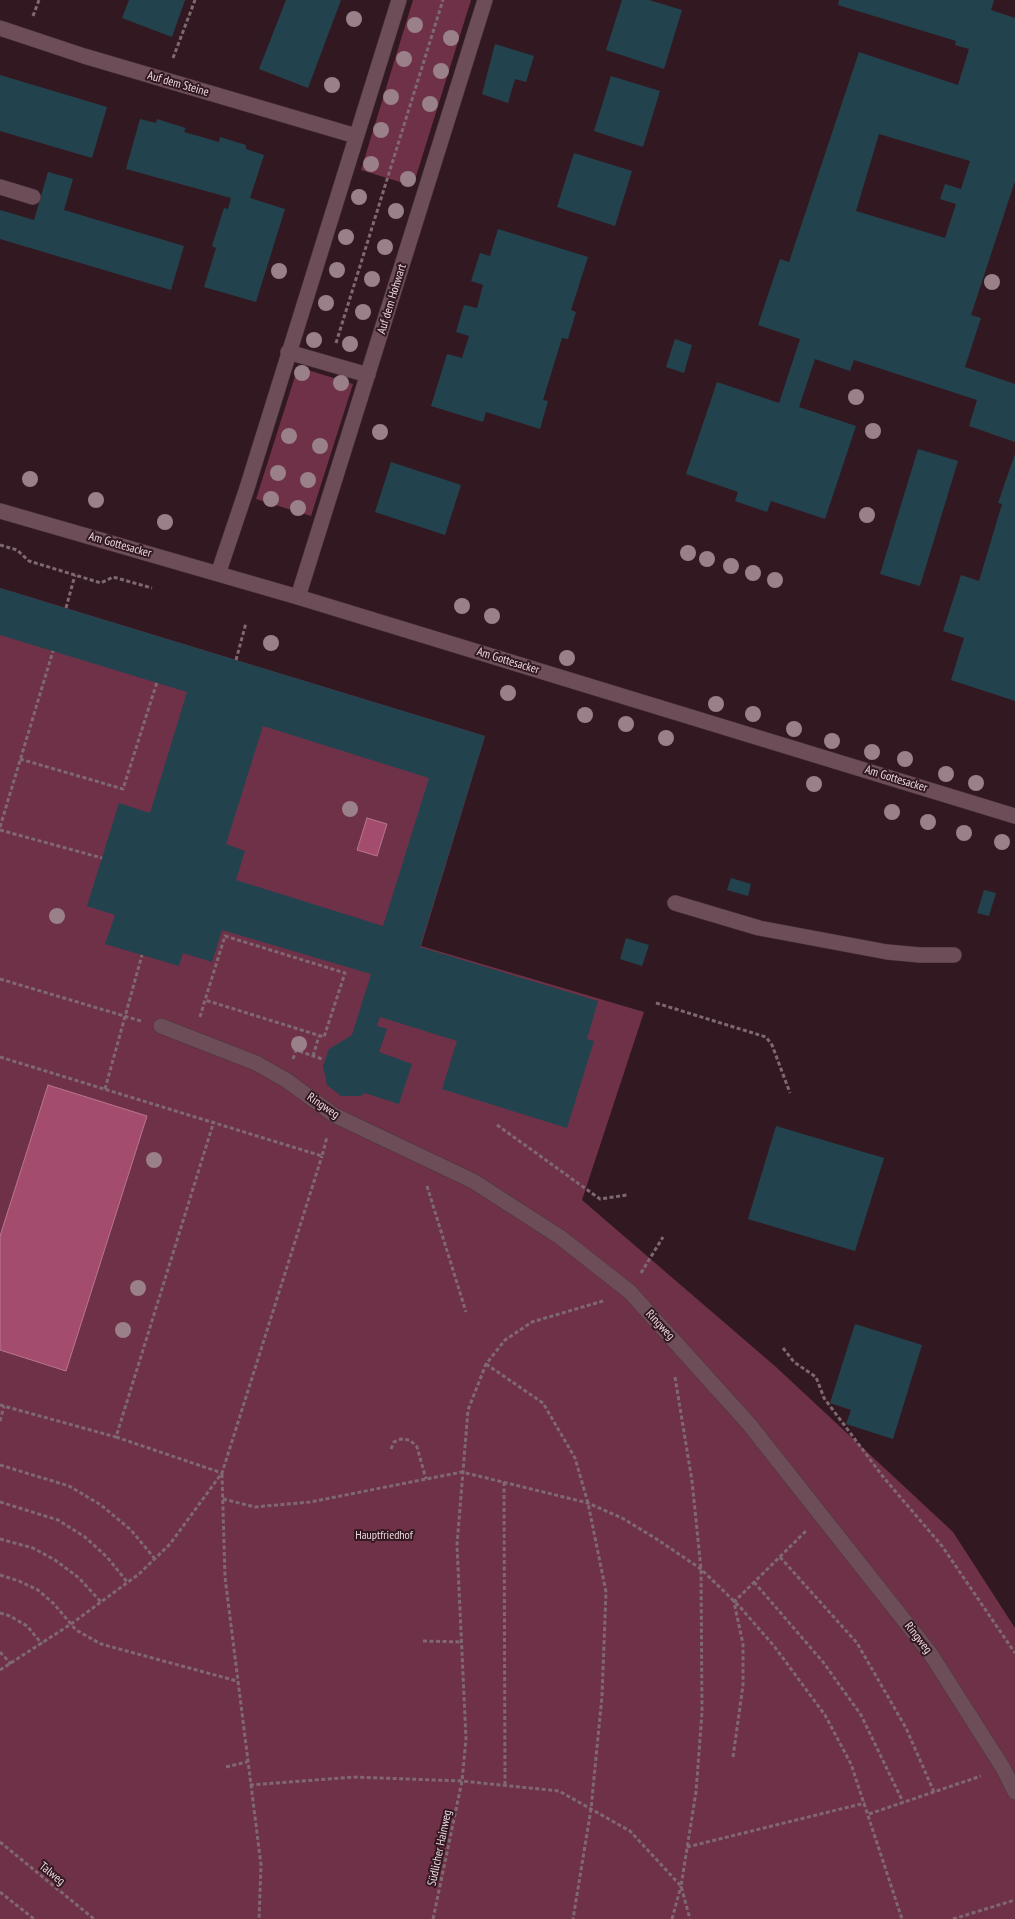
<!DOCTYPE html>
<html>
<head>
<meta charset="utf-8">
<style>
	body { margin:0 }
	canvas { display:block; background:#321821 }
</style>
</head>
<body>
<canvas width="1015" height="1919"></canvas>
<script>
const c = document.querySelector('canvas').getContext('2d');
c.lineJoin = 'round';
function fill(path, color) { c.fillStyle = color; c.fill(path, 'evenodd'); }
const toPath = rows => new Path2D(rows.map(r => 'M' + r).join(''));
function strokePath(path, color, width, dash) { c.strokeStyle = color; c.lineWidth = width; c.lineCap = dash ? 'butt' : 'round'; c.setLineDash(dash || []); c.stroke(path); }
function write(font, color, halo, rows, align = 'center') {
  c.font = font + ' "PT Sans Narrow",sans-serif'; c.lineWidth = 4; c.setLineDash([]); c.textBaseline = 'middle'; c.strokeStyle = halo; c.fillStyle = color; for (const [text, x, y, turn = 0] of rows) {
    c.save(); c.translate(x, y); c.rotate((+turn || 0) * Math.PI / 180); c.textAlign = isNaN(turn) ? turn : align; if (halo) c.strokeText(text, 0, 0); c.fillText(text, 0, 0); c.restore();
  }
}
const green = toPath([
	[413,0,471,0,413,186,361,170],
	[298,367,353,384,311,516,256,499],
	[0,588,485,736,421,946,644,1012,582,1200,776,1367,953,1532,1015,1628,1015,1919,0,1919]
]);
const water = toPath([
	[367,818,387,824,377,856,357,850,367,818],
	[48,1085,147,1116,66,1371,0,1350,0,1236,48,1085]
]);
const building = toPath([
	[129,0,185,0,172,37,122,18],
	[286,0,341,0,308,88,259,69],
	[622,0,649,0,682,10,664,69,606,50],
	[839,0,994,0,991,10,1015,18,1015,181,971,315,981,318,965,367,1015,384,1015,442,969,426,977,400,854,360,850,371,815,359,799,407,856,426,825,519,771,501,767,512,735,501,738,492,686,474,717,382,779,403,800,339,758,325,780,259,789,262,859,52,958,85,969,49,955,45,956,41,838,5],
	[879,134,970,161,961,189,945,184,940,199,956,204,945,238,856,211],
	[495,44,534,56,526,82,515,79,508,103,482,94],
	[0,75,107,107,92,158,0,131],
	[611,76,660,91,643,147,594,131],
	[140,119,156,123,157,119,173,124,186,128,184,132,219,142,220,137,246,145,246,149,264,155,250,198,285,209,256,302,204,287,216,248,212,246,224,208,228,209,231,198,126,169],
	[574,153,632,171,615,226,557,207],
	[48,172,73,179,64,210,184,246,171,290,0,239,0,210,34,220],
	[498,229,588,257,571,310,576,312,568,339,562,338,543,400,548,401,540,429,486,412,483,422,431,406,447,354,462,358,469,336,456,332,464,305,477,308,483,285,471,281,480,253,490,256],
	[675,339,692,345,684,373,666,367],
	[918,449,958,461,920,586,880,574],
	[1015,454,1015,701,951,680,964,638,943,631,961,575,979,581,1002,504,998,503],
	[391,462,461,485,445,535,375,512],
	[0,588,485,736,420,947,598,1001,587,1039,594,1041,567,1128,442,1089,457,1041,380,1017,377,1026,387,1029,379,1052,412,1064,399,1104,365,1093,360,1096,341,1096,327,1085,323,1066,329,1049,352,1035,371,974,222,930,212,962,183,953,179,966,105,944,115,915,87,906,119,803,150,813,187,692,0,635],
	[263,726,429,778,383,926,236,880,245,851,226,844],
	[731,878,751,884,748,896,727,890],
	[984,890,996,893,989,916,977,913],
	[626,938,649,945,642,966,620,959],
	[776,1126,884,1158,855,1251,748,1219],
	[855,1324,922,1345,893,1439,846,1424,851,1410,830,1403]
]);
const path = toPath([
	[33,16,39,0],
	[173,58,195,0],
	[336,343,443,0],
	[0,545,17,550,29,561,101,583,113,577,152,588],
	[66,608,75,575],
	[236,660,246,623],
	[20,759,123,789,157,682],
	[0,827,53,651],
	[0,830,102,858],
	[0,979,141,1021],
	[656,1003,766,1037,772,1045,790,1093],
	[200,1017,205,1000,324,1037,345,973,225,936,205,1000],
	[313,1056,319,1036],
	[0,1057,322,1156,327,1137],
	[293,1059,296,1050,322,1059],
	[105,1089,142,955],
	[497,1125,600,1199,627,1195],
	[427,1186,466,1312],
	[641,1273,663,1237],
	[783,1348,794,1362,816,1377,824,1398,884,1478,942,1546,1015,1653],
	[486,1364,543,1403,575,1458,588,1503,606,1592,602,1696,591,1809,573,1919],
	[675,1377,692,1481,701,1569,702,1712,696,1792,681,1886,690,1919],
	[0,1405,116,1437,214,1121],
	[0,1421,4,1406],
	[116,1437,222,1473],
	[391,1449,394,1442,401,1439,410,1440,417,1447,426,1479],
	[0,1465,69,1486,101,1505,131,1530,155,1559],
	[222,1474,225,1577,261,1865,259,1919],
	[504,1482,505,1785],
	[223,1499,255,1507,310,1502,462,1472,588,1503,622,1518,655,1538,701,1569,740,1607,774,1646,825,1715,851,1764,902,1919],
	[0,1502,58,1520,85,1537,107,1557,128,1583],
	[0,1539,33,1548,55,1560,79,1578,101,1602],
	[780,1557,857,1643,906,1728,934,1792],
	[0,1575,19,1581,38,1590,54,1604,76,1630,101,1644,237,1681],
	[754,1582,823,1662,861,1715,903,1802],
	[0,1613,10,1616,27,1626,42,1644],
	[423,1641,461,1642],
	[0,1652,11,1664],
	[0,1670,71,1624,139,1574,170,1544,222,1473,322,1156],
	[733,1757,743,1685,743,1644,734,1602,806,1531],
	[226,1767,247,1762],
	[250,1785,353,1777,462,1781,559,1791,630,1831,680,1885],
	[869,1814,981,1776],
	[0,1842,94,1919],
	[687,1847,865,1803],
	[0,1892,34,1919],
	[433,1919,462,1781,466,1739,457,1545,468,1410,486,1364,505,1340,532,1322,603,1301],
	[672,1919,681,1886],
	[953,1919,1015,1900]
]);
const minor = toPath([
	[0,28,84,56,356,136],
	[0,187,33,197],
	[288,352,368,375],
	[0,511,298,597,1015,816],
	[218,574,247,488,399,0],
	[298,597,485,0],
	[675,903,759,928,887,952,920,955,954,955],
	[161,1026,256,1063,286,1080,334,1115,473,1181,560,1237,630,1292,749,1424,930,1653,1003,1768,1015,1792]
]);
const trees = [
	[354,19],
	[415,25],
	[451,38],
	[404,59],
	[441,71],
	[332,85],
	[391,97],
	[430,104],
	[381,130],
	[371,164],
	[408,179],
	[359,197],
	[396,211],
	[346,237],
	[385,247],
	[337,270],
	[279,271],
	[372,279],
	[992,282],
	[326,303],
	[363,312],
	[314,340],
	[350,344],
	[302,373],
	[341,383],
	[856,397],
	[873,431],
	[380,432],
	[289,436],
	[320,446],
	[278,473],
	[30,479],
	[308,480],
	[271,499],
	[96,500],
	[298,508],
	[867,515],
	[165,522],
	[688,553],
	[707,559],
	[731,566],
	[753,573],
	[775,580],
	[462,606],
	[492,616],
	[271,643],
	[567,658],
	[508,693],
	[716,704],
	[753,714],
	[585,715],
	[626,724],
	[794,729],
	[666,738],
	[832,741],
	[872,752],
	[905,759],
	[946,774],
	[976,783],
	[814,784],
	[350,809],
	[892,812],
	[928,822],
	[964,833],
	[1002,842],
	[57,916],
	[299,1044],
	[154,1160],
	[138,1288],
	[123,1330]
];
const streetNames = [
	["Auf dem Steine",178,84,16],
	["Auf dem Hohwart",392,299,-73],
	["Am Gottesacker",120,545,16],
	["Am Gottesacker",508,661,17],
	["Am Gottesacker",896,779,17],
	["Ringweg",323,1106,34],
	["Ringweg",660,1325,47],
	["Ringweg",918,1638,52],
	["Südlicher Hainweg",440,1848,-78],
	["Talweg",52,1874,39]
];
const parkNames = [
	["Hauptfriedhof",384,1536]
];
fill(green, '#6e3148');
fill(water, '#a44c6d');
strokePath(water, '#ba768f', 1);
fill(building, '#22434e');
strokePath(minor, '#4b363e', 16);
strokePath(path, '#7f6870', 3, [4, 2.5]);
strokePath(minor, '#6d4e58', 15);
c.fillStyle = '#9a8088';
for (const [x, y] of trees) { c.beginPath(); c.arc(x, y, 8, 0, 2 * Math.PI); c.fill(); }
write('12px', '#ecd9df', '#321821', streetNames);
write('12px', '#efd5dc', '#321821', parkNames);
</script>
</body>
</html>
